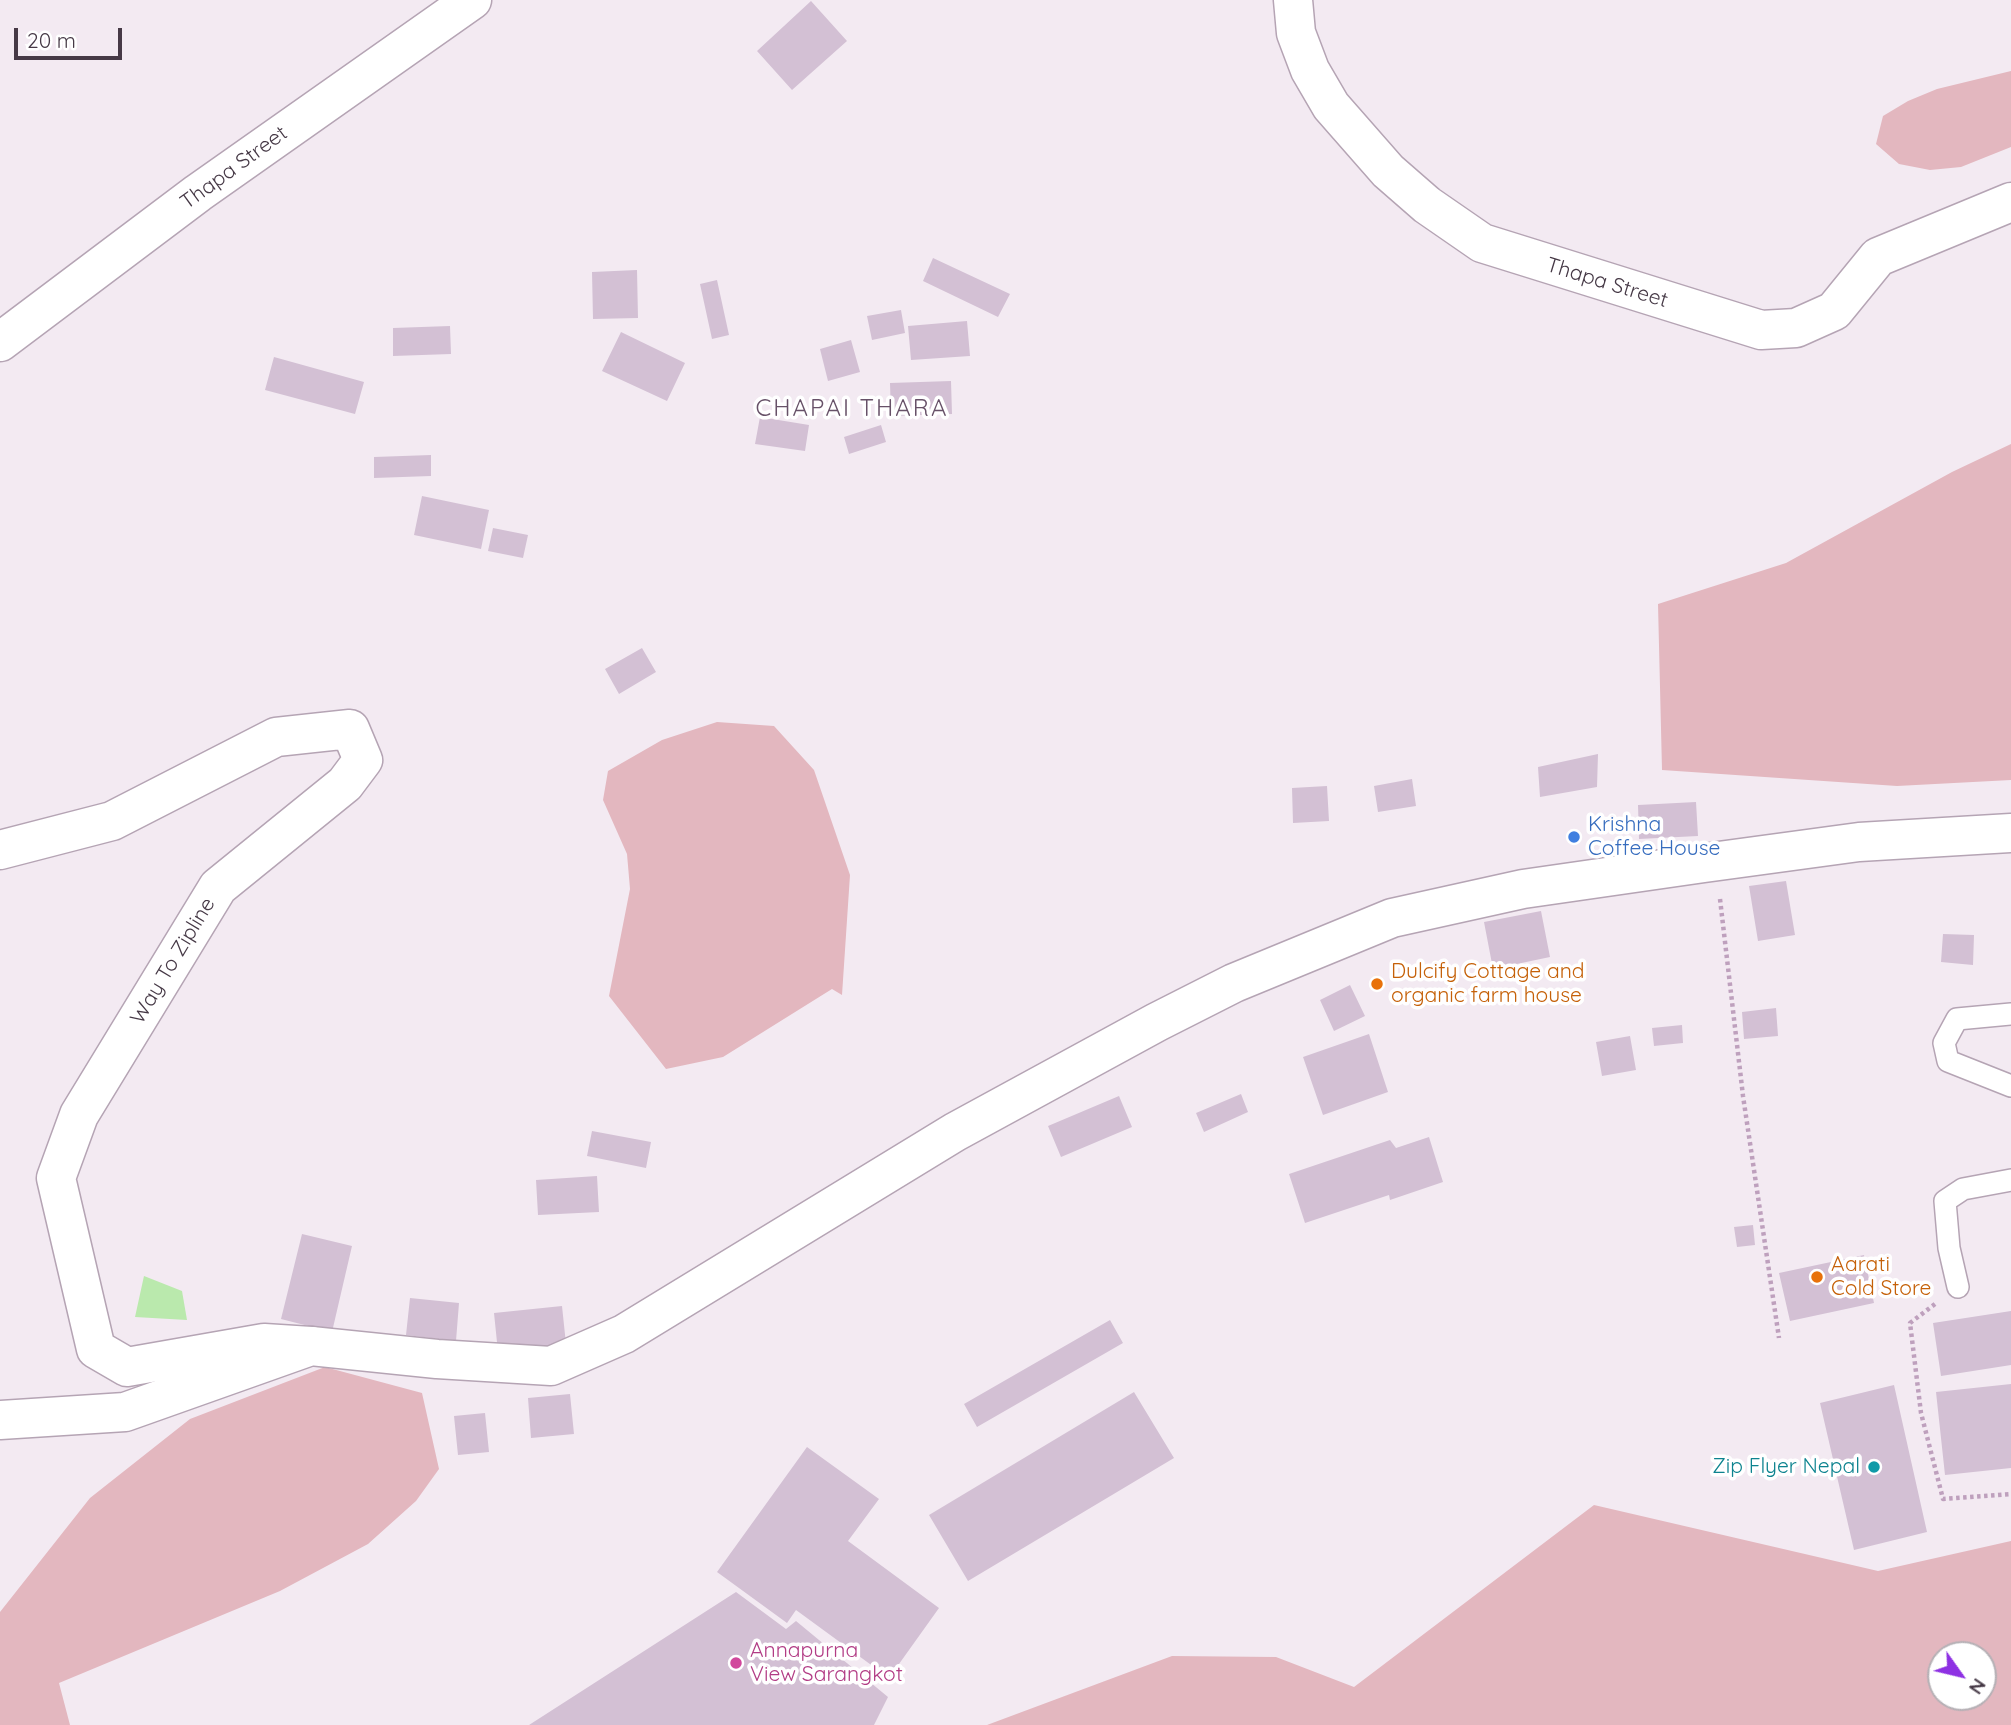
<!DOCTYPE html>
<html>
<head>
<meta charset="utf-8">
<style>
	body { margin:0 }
	#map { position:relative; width:2011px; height:1725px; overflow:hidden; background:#f3eaf2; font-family:Quicksand,sans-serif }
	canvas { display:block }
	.north { position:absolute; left:1927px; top:1641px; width:70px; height:70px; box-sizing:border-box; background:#fff; border:2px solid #b5b0b5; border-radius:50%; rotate:124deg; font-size:19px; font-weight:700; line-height:28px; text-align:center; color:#463946 }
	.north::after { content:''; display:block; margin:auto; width:24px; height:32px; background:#8e31e3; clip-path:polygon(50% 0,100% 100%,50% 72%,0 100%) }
	.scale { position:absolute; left:14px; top:28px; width:108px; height:32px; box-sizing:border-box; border:4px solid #463946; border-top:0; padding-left:9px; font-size:21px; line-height:24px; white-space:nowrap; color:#463946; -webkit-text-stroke:5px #fff; paint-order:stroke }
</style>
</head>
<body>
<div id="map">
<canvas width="2011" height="1725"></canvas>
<div class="north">N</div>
<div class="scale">20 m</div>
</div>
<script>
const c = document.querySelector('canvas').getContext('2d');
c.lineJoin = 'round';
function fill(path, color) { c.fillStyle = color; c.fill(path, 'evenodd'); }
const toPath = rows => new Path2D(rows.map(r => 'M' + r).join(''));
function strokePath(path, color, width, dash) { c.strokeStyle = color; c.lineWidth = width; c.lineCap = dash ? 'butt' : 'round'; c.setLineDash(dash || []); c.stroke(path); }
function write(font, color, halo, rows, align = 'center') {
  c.font = font + ' Quicksand,sans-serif'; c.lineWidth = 7; c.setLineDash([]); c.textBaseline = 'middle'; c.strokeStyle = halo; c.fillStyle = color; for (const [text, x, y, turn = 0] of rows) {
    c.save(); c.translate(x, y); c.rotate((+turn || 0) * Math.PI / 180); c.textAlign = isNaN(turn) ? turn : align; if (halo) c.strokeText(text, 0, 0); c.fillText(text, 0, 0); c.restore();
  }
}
const green = toPath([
	[2011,71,2011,147,1961,167,1930,170,1899,164,1876,144,1883,116,1908,101,1937,89],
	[2011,444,2011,780,1897,786,1662,770,1658,604,1786,563,1952,472],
	[717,722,774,726,814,770,850,875,842,995,832,989,723,1057,666,1069,609,996,630,889,627,854,603,800,608,771,662,740],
	[325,1367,422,1393,439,1469,416,1501,368,1544,280,1591,59,1683,70,1725,0,1725,0,1612,90,1498,190,1419],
	[1594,1505,1878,1571,2011,1541,2011,1725,987,1725,1172,1656,1276,1657,1354,1687],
	[1941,1655,1983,1655,1983,1697,1941,1697]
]);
const water = toPath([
	[144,1276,182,1291,187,1320,135,1317]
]);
const building = toPath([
	[811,1,847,41,792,90,757,51],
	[933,258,1010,294,998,317,923,281],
	[637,270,638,318,593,319,592,272],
	[717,280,729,335,712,339,700,284],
	[901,310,905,333,872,340,867,316],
	[967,321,970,356,911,360,908,326],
	[450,326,451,354,393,356,393,328],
	[621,332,685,363,667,401,602,371],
	[851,340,860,372,828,381,820,349],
	[274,357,364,382,355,414,265,390],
	[951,381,952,414,891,416,890,383],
	[760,417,809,425,805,451,755,444],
	[881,425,886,442,849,454,844,437],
	[431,455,431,476,374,478,374,457],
	[422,496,489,510,481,549,414,535],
	[493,528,528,535,523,558,488,551],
	[642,648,656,672,619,694,605,669],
	[1598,754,1597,787,1540,797,1538,767],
	[1412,779,1416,806,1378,812,1374,786],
	[1327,786,1329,821,1293,823,1292,788],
	[1696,802,1698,836,1639,839,1638,805],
	[1786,881,1795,935,1758,941,1749,886],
	[1541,911,1550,957,1493,969,1484,922],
	[1943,934,1974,935,1973,965,1941,962],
	[1350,985,1365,1016,1334,1031,1320,1000],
	[1776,1008,1778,1036,1744,1039,1742,1012],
	[1682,1025,1683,1043,1654,1046,1652,1028],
	[1369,1034,1388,1092,1323,1115,1303,1057],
	[1630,1036,1636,1070,1602,1076,1596,1042],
	[1241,1094,1248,1112,1204,1132,1196,1113],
	[1119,1096,1132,1127,1061,1157,1048,1126],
	[592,1131,651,1142,646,1168,587,1156],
	[1429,1137,1443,1182,1390,1200,1389,1195,1305,1223,1289,1174,1390,1140,1396,1148],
	[597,1176,599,1212,538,1215,536,1180],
	[1753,1225,1755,1245,1737,1247,1734,1227],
	[302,1234,352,1246,332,1332,281,1319],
	[1864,1255,1874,1303,1790,1321,1779,1273],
	[410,1298,459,1303,456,1341,406,1335],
	[562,1306,566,1344,498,1352,494,1313],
	[2011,1311,2011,1365,1941,1376,1933,1323],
	[1110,1320,1123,1343,977,1427,964,1404],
	[2011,1384,2011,1468,1945,1475,1936,1392],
	[1894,1385,1927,1532,1854,1550,1820,1403],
	[1134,1392,1174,1458,968,1581,929,1515],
	[570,1394,574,1434,531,1438,528,1398],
	[485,1413,489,1452,458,1455,454,1416],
	[807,1447,879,1499,848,1541,939,1608,889,1678,796,1610,787,1623,717,1572],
	[736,1592,786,1629,796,1621,888,1697,874,1725,529,1725]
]);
const path = toPath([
	[1720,899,1743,1096,1779,1338],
	[1935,1304,1910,1323,1921,1413,1943,1499,2011,1494]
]);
const service = toPath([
	[2011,1014,1957,1019,1944,1043,1948,1061,2011,1086],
	[1958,1287,1949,1248,1945,1201,1963,1189,2011,1180]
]);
const minor = toPath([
	[0,850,112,821,276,737,350,729,363,760,345,784,218,887,79,1115,56,1178,96,1349,127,1367,264,1343,311,1346]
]);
const tertiary = toPath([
	[1293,0,1296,33,1310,70,1331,106,1388,171,1427,205,1482,243,1761,330,1796,328,1834,311,1878,257,2011,202],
	[0,342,198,193,472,0],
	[0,1420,125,1412,311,1346,437,1359,551,1366,624,1334,955,1132,1157,1022,1234,983,1392,918,1523,889,1704,863,1859,842,2011,833]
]);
const markers = [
	[1574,837,7,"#3f7fe0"],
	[1377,984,7,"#e8710a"],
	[1817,1277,7,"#e8710a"],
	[1874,1467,7,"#0f9aa8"],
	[736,1663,7,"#d1479c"]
];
const streetNames = [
	["Thapa Street",234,168,-36],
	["Thapa Street",1607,283,17],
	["Way To Zipline",173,961,-59]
];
const shopNames = [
	["Krishna",1588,825],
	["Coffee House",1588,849]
];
const foodNames = [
	["Dulcify Cottage and",1391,972],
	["organic farm house",1391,996],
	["Aarati",1831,1265],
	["Cold Store",1831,1289]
];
const cultureNames = [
	["Zip Flyer Nepal",1860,1467]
];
const hotelNames = [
	["Annapurna",750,1651],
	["View Sarangkot",750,1675]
];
const quarterNames = [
	["CHAPAI THARA",852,409]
];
fill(green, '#e3b7bf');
fill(water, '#bae9ad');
fill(building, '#d3c0d4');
strokePath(service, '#b5a4b4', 24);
strokePath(minor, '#b5a4b4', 41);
strokePath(tertiary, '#b5a4b4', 41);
strokePath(path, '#bea0bd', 4.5, [3.5, 3.5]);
strokePath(service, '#fff', 21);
strokePath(minor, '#fff', 38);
strokePath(tertiary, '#fff', 38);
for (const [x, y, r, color] of markers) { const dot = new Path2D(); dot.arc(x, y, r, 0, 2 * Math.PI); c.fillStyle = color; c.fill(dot); strokePath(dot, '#fff', 2.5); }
write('21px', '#463946', '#fff', streetNames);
write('21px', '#366cbe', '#fff', shopNames, 'left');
write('21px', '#c56008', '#fff', foodNames, 'left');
write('21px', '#0d838f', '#fff', cultureNames, 'right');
write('21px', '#b23c85', '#fff', hotelNames, 'left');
c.letterSpacing = '2px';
write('24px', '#675168', '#fff', quarterNames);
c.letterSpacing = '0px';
</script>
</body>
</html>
